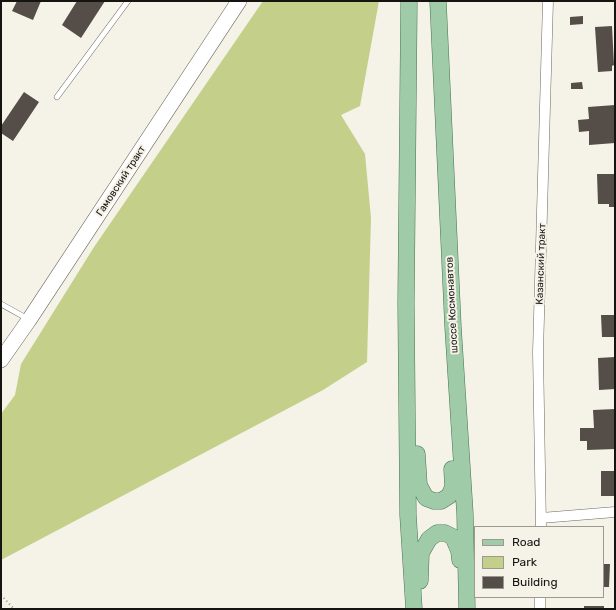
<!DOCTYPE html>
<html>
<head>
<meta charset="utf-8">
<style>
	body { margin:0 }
	#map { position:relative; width:616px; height:610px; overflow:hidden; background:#f5f2e8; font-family:Rubik,sans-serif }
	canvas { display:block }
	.frame { position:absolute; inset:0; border:2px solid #151411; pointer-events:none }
	.legend { position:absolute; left:474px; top:526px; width:130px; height:72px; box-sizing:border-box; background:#f5f2e8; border:1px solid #9b9992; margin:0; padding:5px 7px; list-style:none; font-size:12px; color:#151411 }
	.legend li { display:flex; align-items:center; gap:8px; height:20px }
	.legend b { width:20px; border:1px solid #9b9992 }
</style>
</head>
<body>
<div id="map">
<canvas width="616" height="610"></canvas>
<div class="frame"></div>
<ul class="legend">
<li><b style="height:5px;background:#a0cba8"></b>Road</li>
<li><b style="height:11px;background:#c4d08a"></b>Park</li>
<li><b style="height:11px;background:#554d47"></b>Building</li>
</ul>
</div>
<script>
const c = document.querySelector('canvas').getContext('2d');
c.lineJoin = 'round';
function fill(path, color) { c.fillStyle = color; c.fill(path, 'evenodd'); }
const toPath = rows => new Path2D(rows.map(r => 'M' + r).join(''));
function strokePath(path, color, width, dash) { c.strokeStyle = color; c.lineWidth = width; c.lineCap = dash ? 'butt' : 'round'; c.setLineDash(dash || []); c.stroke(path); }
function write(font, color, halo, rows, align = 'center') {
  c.font = font + ' Rubik,sans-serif'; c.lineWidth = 4; c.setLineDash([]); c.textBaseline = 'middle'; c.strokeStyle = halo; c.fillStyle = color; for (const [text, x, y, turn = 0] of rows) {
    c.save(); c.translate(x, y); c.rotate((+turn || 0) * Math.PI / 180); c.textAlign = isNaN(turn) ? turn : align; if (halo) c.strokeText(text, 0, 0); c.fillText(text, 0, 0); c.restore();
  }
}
const green = toPath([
	[263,1,379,1,360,106,341,115,365,154,371,218,367,362,323,390,1,560,1,414,15,395,21,364,94,247]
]);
const building = toPath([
	[17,1,41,1,33,20,12,11],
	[77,1,105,1,81,38,62,25],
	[583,16,583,24,570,25,570,17],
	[612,26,614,65,612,66,612,71,598,72,595,27],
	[582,82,583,89,571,89,571,83],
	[24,92,39,102,13,141,1,133,1,126],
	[615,105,615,143,589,145,589,131,579,132,578,120,589,119,588,107],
	[597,174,615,174,615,207,609,207,609,204,598,204],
	[601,315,615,315,615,337,602,337],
	[615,357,615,389,599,390,598,358],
	[615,409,615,449,587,450,587,441,580,441,580,428,594,428,593,410],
	[601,471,615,471,615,496,601,496],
	[603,564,610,564,609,587,603,587],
	[584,606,604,606,604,609,584,609]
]);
const path = toPath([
	[1,595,14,609]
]);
const lane = toPath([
	[57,97,128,1],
	[1,304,28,319]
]);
const street = toPath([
	[541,518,615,512],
	[541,527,538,352,548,1],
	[540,609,540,597]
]);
const secondary = toPath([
	[1,360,29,320,239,1]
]);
const primary = toPath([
	[409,1,406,303,408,515,414,609],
	[438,1,453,327,465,514,467,609],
	[417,454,419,485,426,498,434,501,441,501,449,496,453,487,452,469],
	[420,581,421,553,429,539,437,533,445,533,453,537,459,551,460,560]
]);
const streetNames = [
	["Гамовский тракт",121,181,-57],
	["Казанский тракт",541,264,-88],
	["шоссе Космонавтов",452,305,-93]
];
fill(green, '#c4d08a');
fill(building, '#554d47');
strokePath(lane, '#6c6960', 6);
strokePath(street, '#6c6960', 11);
strokePath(secondary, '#6c6960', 16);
strokePath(primary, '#46744d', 17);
strokePath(path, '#93918a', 2, [1, 3]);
strokePath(lane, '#fff', 5);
strokePath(street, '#fff', 10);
strokePath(secondary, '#fff', 15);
strokePath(primary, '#a0cba8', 16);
write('10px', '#151411', '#f5f2e8', streetNames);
</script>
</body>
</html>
